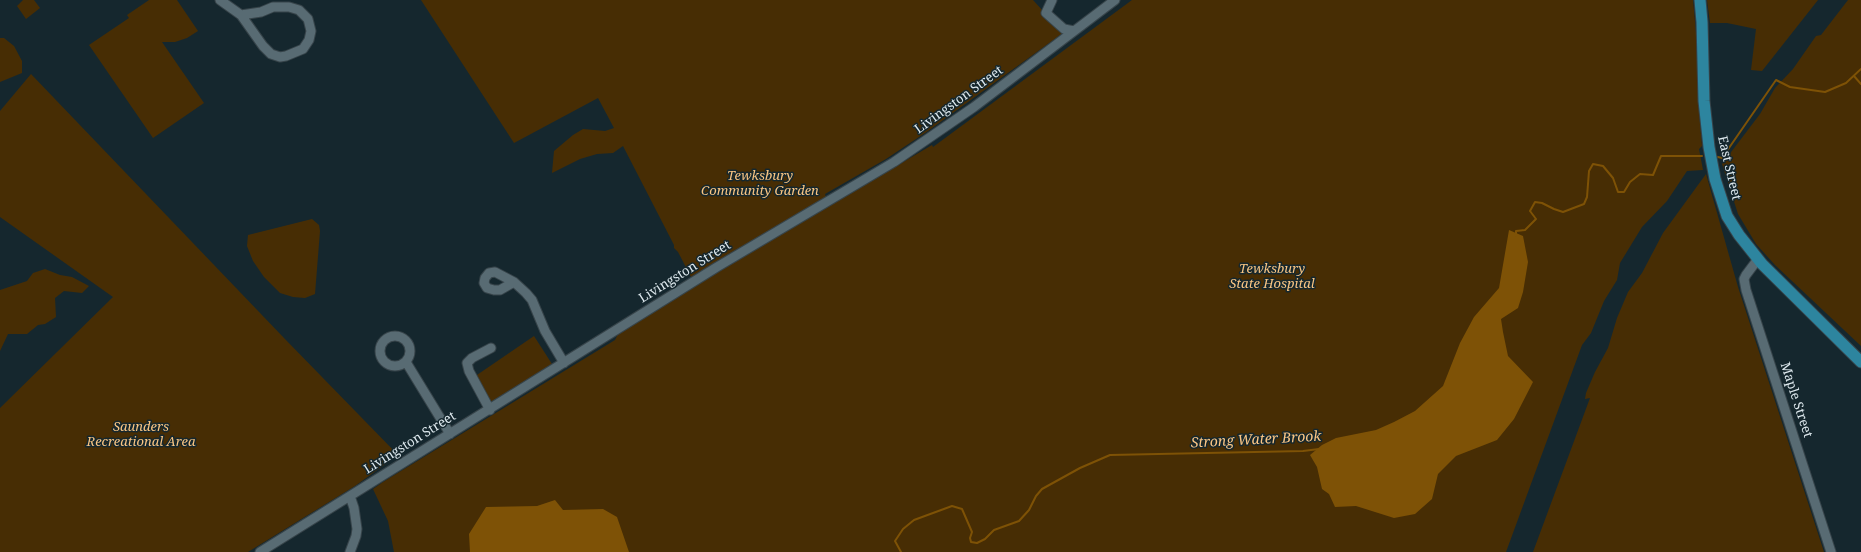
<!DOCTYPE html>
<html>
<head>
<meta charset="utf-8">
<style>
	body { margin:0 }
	canvas { display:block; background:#15272e }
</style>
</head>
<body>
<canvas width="1861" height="552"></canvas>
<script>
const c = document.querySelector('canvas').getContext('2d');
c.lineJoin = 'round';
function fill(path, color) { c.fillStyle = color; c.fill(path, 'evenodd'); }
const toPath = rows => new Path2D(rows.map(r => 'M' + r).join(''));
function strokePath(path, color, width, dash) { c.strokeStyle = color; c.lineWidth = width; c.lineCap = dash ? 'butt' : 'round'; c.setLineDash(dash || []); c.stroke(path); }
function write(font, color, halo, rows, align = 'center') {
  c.font = font + ' "Noto Serif",serif'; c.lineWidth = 3; c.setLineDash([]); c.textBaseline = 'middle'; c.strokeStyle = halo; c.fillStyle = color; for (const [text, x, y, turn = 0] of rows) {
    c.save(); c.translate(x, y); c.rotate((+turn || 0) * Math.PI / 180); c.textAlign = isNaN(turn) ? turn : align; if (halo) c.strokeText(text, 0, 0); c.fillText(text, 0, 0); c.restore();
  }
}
const green = toPath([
	[23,0,34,0,40,8,26,19,17,6],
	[149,0,177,0,198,31,187,38,175,42,162,42,204,103,153,138,89,45,129,18,127,15],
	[421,0,1033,0,1063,33,928,131,886,159,825,194,826,197,691,277,678,252,674,248,674,245,623,146,613,153,597,154,580,159,552,173,554,151,573,135,583,129,605,131,614,128,598,98,514,143],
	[1132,0,1693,0,1696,33,1699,111,1702,146,1699,149,1703,170,1687,171,1667,201,1642,227,1620,263,1617,280,1604,301,1591,333,1582,345,1506,552,394,552,388,521,373,489,383,482,615,340,618,334,652,311,932,145,933,147],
	[1707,0,1818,0,1762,71,1751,70,1756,29,1727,23,1710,23],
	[1848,0,1861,0,1861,346,1775,265,1756,244,1738,214,1722,164,1760,114,1775,88,1793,69,1816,36,1821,35],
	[0,38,4,38,14,46,22,61,22,73,0,82],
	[31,74,284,338,398,455,355,486,248,552,0,552,0,408,113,297,0,217,0,111],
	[1706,174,1738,287,1824,552,1533,552,1590,398,1585,399,1586,393,1595,372,1608,348,1617,318,1628,292,1642,273,1663,233],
	[312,219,319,225,320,231,315,294,305,298,293,297,280,293,264,277,253,261,247,246,248,235],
	[45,269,60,275,72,277,89,286,82,293,64,291,55,298,56,317,45,324,38,325,27,334,8,334,0,351,0,290,27,281,33,273],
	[534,336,552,364,491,402,474,377]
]);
const water = toPath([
	[1509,230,1523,236,1528,262,1523,292,1518,308,1501,319,1503,332,1508,356,1533,382,1514,419,1497,440,1456,456,1438,474,1432,499,1415,514,1394,518,1356,506,1335,507,1329,494,1322,489,1317,467,1310,455,1322,445,1336,438,1376,430,1394,422,1415,411,1443,386,1460,343,1474,317,1499,288],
	[555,500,563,510,603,509,617,517,629,552,470,552,469,534,486,507,537,506]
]);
const stream = toPath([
	[1854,76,1861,84],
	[1718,157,1722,158,1776,80,1790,87,1825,92,1846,83,1861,69],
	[1516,236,1516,231,1525,230,1536,219,1530,211,1535,202,1542,203,1554,209,1563,212,1584,204,1587,197,1589,171,1593,164,1603,166,1613,178,1618,192,1624,192,1630,182,1640,174,1653,175,1661,156,1702,156],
	[901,552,895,541,903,529,914,520,952,506,962,509,972,532,970,538,971,542,977,543,985,539,994,530,1019,521,1029,510,1036,496,1042,489,1080,468,1110,455,1303,451,1319,449]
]);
const minor = toPath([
	[220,0,241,15,263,46,271,54,280,57,286,56,303,49,309,40,311,31,308,19,299,10,289,7,273,7,261,12,241,15],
	[1052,0,1046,13,1064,29,1074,31],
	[1758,259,1746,275,1744,279,1746,290,1831,552],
	[514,282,500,290,494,290,487,288,484,283,485,278,489,273,495,272,514,282,526,293,532,300,545,331,564,363],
	'380 351a15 15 0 1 1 30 0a15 15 0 1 1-30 0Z',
	[406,362,450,434],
	[490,410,469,371,467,363,472,358,491,348],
	[260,552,717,267,894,162,974,107,1115,0],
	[350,552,356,536,357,529,354,508,350,496]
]);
const major = toPath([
	[1700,0,1702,22,1704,101,1709,147,1715,179,1727,216,1739,235,1762,264,1861,362]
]);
const streetNames = [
	["Livingston Street",959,100,-36],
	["East Street",1729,168,77],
	["Livingston Street",685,272,-32],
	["Maple Street",1796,400,72],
	["Livingston Street",410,443,-32]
];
const parkNames = [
	["Tewksbury",760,176],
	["Community Garden",760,191],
	["Tewksbury",1272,269],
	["State Hospital",1272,284],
	["Saunders",141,427],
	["Recreational Area",141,442]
];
const waterNames = [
	["Strong Water Brook",1256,440,-3]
];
fill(green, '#472d04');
fill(water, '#7e5206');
strokePath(stream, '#7e5206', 2);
strokePath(minor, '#37444a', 11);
strokePath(major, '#37444a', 13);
strokePath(minor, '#586b73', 9);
strokePath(major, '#2d859f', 11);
write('13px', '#dee9ee', '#15272e', streetNames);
write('italic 13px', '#fac683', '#15272e', parkNames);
write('italic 14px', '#fcc785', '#15272e', waterNames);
</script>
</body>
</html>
